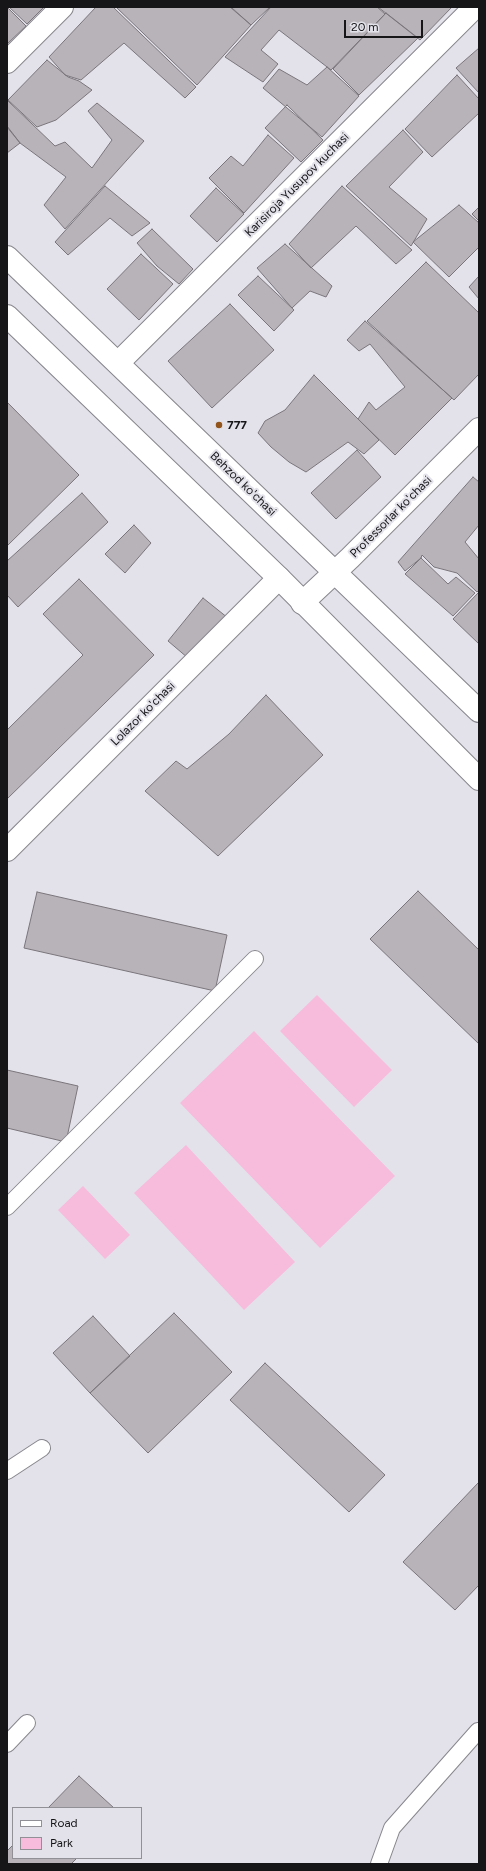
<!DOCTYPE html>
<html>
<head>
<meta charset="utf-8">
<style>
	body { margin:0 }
	#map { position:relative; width:486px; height:1871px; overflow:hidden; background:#e3e2ea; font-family:Figtree,sans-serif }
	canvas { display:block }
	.frame { position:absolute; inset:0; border:8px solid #161619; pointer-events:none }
	.legend { position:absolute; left:12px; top:1807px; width:130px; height:52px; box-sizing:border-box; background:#e3e2ea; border:1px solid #919096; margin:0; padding:5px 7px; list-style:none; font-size:12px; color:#161619 }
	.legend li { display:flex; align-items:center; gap:8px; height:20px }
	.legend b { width:20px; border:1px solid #919096 }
	.scale { position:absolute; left:344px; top:20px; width:79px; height:18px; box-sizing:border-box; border:2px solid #161619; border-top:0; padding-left:5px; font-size:12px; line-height:14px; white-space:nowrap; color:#161619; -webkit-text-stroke:3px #e3e2ea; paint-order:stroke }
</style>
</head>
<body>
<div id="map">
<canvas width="486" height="1871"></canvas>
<div class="frame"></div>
<ul class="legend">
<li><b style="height:5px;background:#fff"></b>Road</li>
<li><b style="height:11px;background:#f7bbdc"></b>Park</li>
</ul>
<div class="scale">20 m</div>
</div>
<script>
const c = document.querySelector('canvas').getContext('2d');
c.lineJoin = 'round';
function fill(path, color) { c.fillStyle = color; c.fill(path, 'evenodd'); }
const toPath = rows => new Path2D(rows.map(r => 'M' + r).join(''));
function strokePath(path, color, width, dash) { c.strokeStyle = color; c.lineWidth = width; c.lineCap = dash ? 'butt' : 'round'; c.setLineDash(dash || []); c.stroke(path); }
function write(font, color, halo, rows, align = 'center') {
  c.font = font + ' Figtree,sans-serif'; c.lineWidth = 4; c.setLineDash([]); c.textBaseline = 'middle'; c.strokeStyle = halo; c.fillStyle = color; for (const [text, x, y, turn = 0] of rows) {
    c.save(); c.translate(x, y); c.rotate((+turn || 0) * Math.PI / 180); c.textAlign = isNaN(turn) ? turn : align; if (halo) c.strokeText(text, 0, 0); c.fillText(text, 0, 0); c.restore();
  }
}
const green = toPath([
	[317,995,392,1070,354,1107,280,1031],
	[254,1031,395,1176,320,1248,180,1103],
	[186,1145,295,1262,244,1310,134,1193],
	[83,1186,130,1235,105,1259,58,1210]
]);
const building = toPath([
	[7,7,26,26,7,44,7,7],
	[9,7,44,7,27,24,9,7],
	[96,7,113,7,196,87,185,98,124,43,81,80,65,75,49,57,96,7],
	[116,7,230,7,251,25,197,85,116,7],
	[233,7,270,7,251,25,232,8,233,7],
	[271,7,377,7,385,14,331,70,279,30,261,50,278,64,263,82,225,57,271,7],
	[378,7,452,7,420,40,378,7],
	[386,13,418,38,359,95,333,69,386,13],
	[479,48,479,93,456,68,479,48],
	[47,60,68,77,79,81,92,90,56,120,37,127,8,100,47,60],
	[327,67,359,96,322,137,263,88,279,69,307,85,327,67],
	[457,75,479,99,479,113,432,157,405,129,457,75],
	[7,100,55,146,65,142,92,168,112,140,88,111,97,103,144,141,65,229,44,205,66,177,20,143,7,126,7,100],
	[287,105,323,140,301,162,265,128,287,105],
	[7,127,20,143,7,153,7,127],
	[403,130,423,152,389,187,427,219,411,246,346,186,403,130],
	[268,135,294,158,244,213,209,178,231,156,243,166,268,135],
	[105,186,150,223,132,236,110,218,68,255,55,242,105,186],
	[342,186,412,250,396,264,356,226,311,268,289,244,342,186],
	[216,188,244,214,217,242,190,216,216,188],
	[459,205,479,223,479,247,449,277,413,242,459,205],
	[479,207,479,221,472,214,479,207],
	[152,229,193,269,179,284,157,266,137,243,152,229],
	[285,244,332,286,326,297,310,291,292,308,257,268,285,244],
	[141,254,173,284,139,320,107,289,141,254],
	[426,262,479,313,479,374,454,400,367,321,426,262],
	[258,276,294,310,274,331,238,295,258,276],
	[479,276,479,299,469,287,479,276],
	[230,304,274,350,212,408,168,361,230,304],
	[365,321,452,398,395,455,358,419,369,402,376,410,405,387,370,344,359,351,347,340,365,321],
	[314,375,379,440,364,454,348,442,306,472,289,462,271,447,258,433,265,421,285,410,314,375],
	[7,402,79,475,7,546,7,402],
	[357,450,381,477,336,519,311,493,357,450],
	[473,477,479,482,479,525,465,542,479,559,479,590,477,592,457,573,434,567,422,555,421,558,405,571,398,562,473,477],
	[82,493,108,522,18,607,7,595,7,561,82,493],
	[134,525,151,543,125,573,105,554,134,525],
	[421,558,448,584,456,577,475,593,453,616,405,574,421,558],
	[79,579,154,655,7,799,7,730,83,655,43,614,79,579],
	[479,592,479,644,453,619,479,592],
	[203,598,228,618,188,658,168,641,203,598],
	[266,695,323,755,218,856,145,791,176,761,187,769,229,734,266,695],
	[418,891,479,950,479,1044,370,939,418,891],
	[37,892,227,935,215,991,24,948,37,892],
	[7,1070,78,1086,66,1142,7,1128,7,1070],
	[174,1313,232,1372,148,1453,90,1393,174,1313],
	[93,1316,130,1356,90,1393,53,1353,93,1316],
	[265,1363,385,1475,349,1512,230,1400,265,1363],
	[479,1482,479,1585,455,1610,403,1562,479,1482],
	[79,1776,114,1808,48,1808,79,1776],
	[13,1845,13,1858,77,1858,71,1864,7,1864,7,1851,13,1845]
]);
const lane = toPath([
	[7,1207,255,959],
	[7,1471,42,1448],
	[7,1744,27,1723],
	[379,1864,392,1828,478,1731]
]);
const street = toPath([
	[7,62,62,7],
	[118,363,475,7],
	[302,603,350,558,479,429],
	[7,850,279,578]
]);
const secondary = toPath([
	[7,257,479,711],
	[7,316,279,578,479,779]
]);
const markers = [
	[219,425,4,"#92541a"]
];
const streetNames = [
	["Karisiroja Yusupov kuchasi",297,185,-45],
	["Behzod ko'chasi",243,484,44],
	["Professorlar ko'chasi",391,517,-45],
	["Lolazor ko'chasi",143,714,-45]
];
const poiNames = [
	["777",227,425]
];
fill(green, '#f7bbdc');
fill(building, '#b8b3b9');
strokePath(building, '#7a757b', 1);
strokePath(lane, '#88868d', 18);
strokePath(street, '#88868d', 24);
strokePath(secondary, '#88868d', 24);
strokePath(lane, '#fff', 16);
strokePath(street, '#fff', 22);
strokePath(secondary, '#fff', 22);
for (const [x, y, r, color] of markers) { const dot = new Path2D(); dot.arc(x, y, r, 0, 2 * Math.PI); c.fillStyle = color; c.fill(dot); strokePath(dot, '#e3e2ea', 1.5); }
write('12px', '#161619', '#e3e2ea', streetNames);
write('bold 12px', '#161619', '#e3e2ea', poiNames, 'left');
</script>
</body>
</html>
